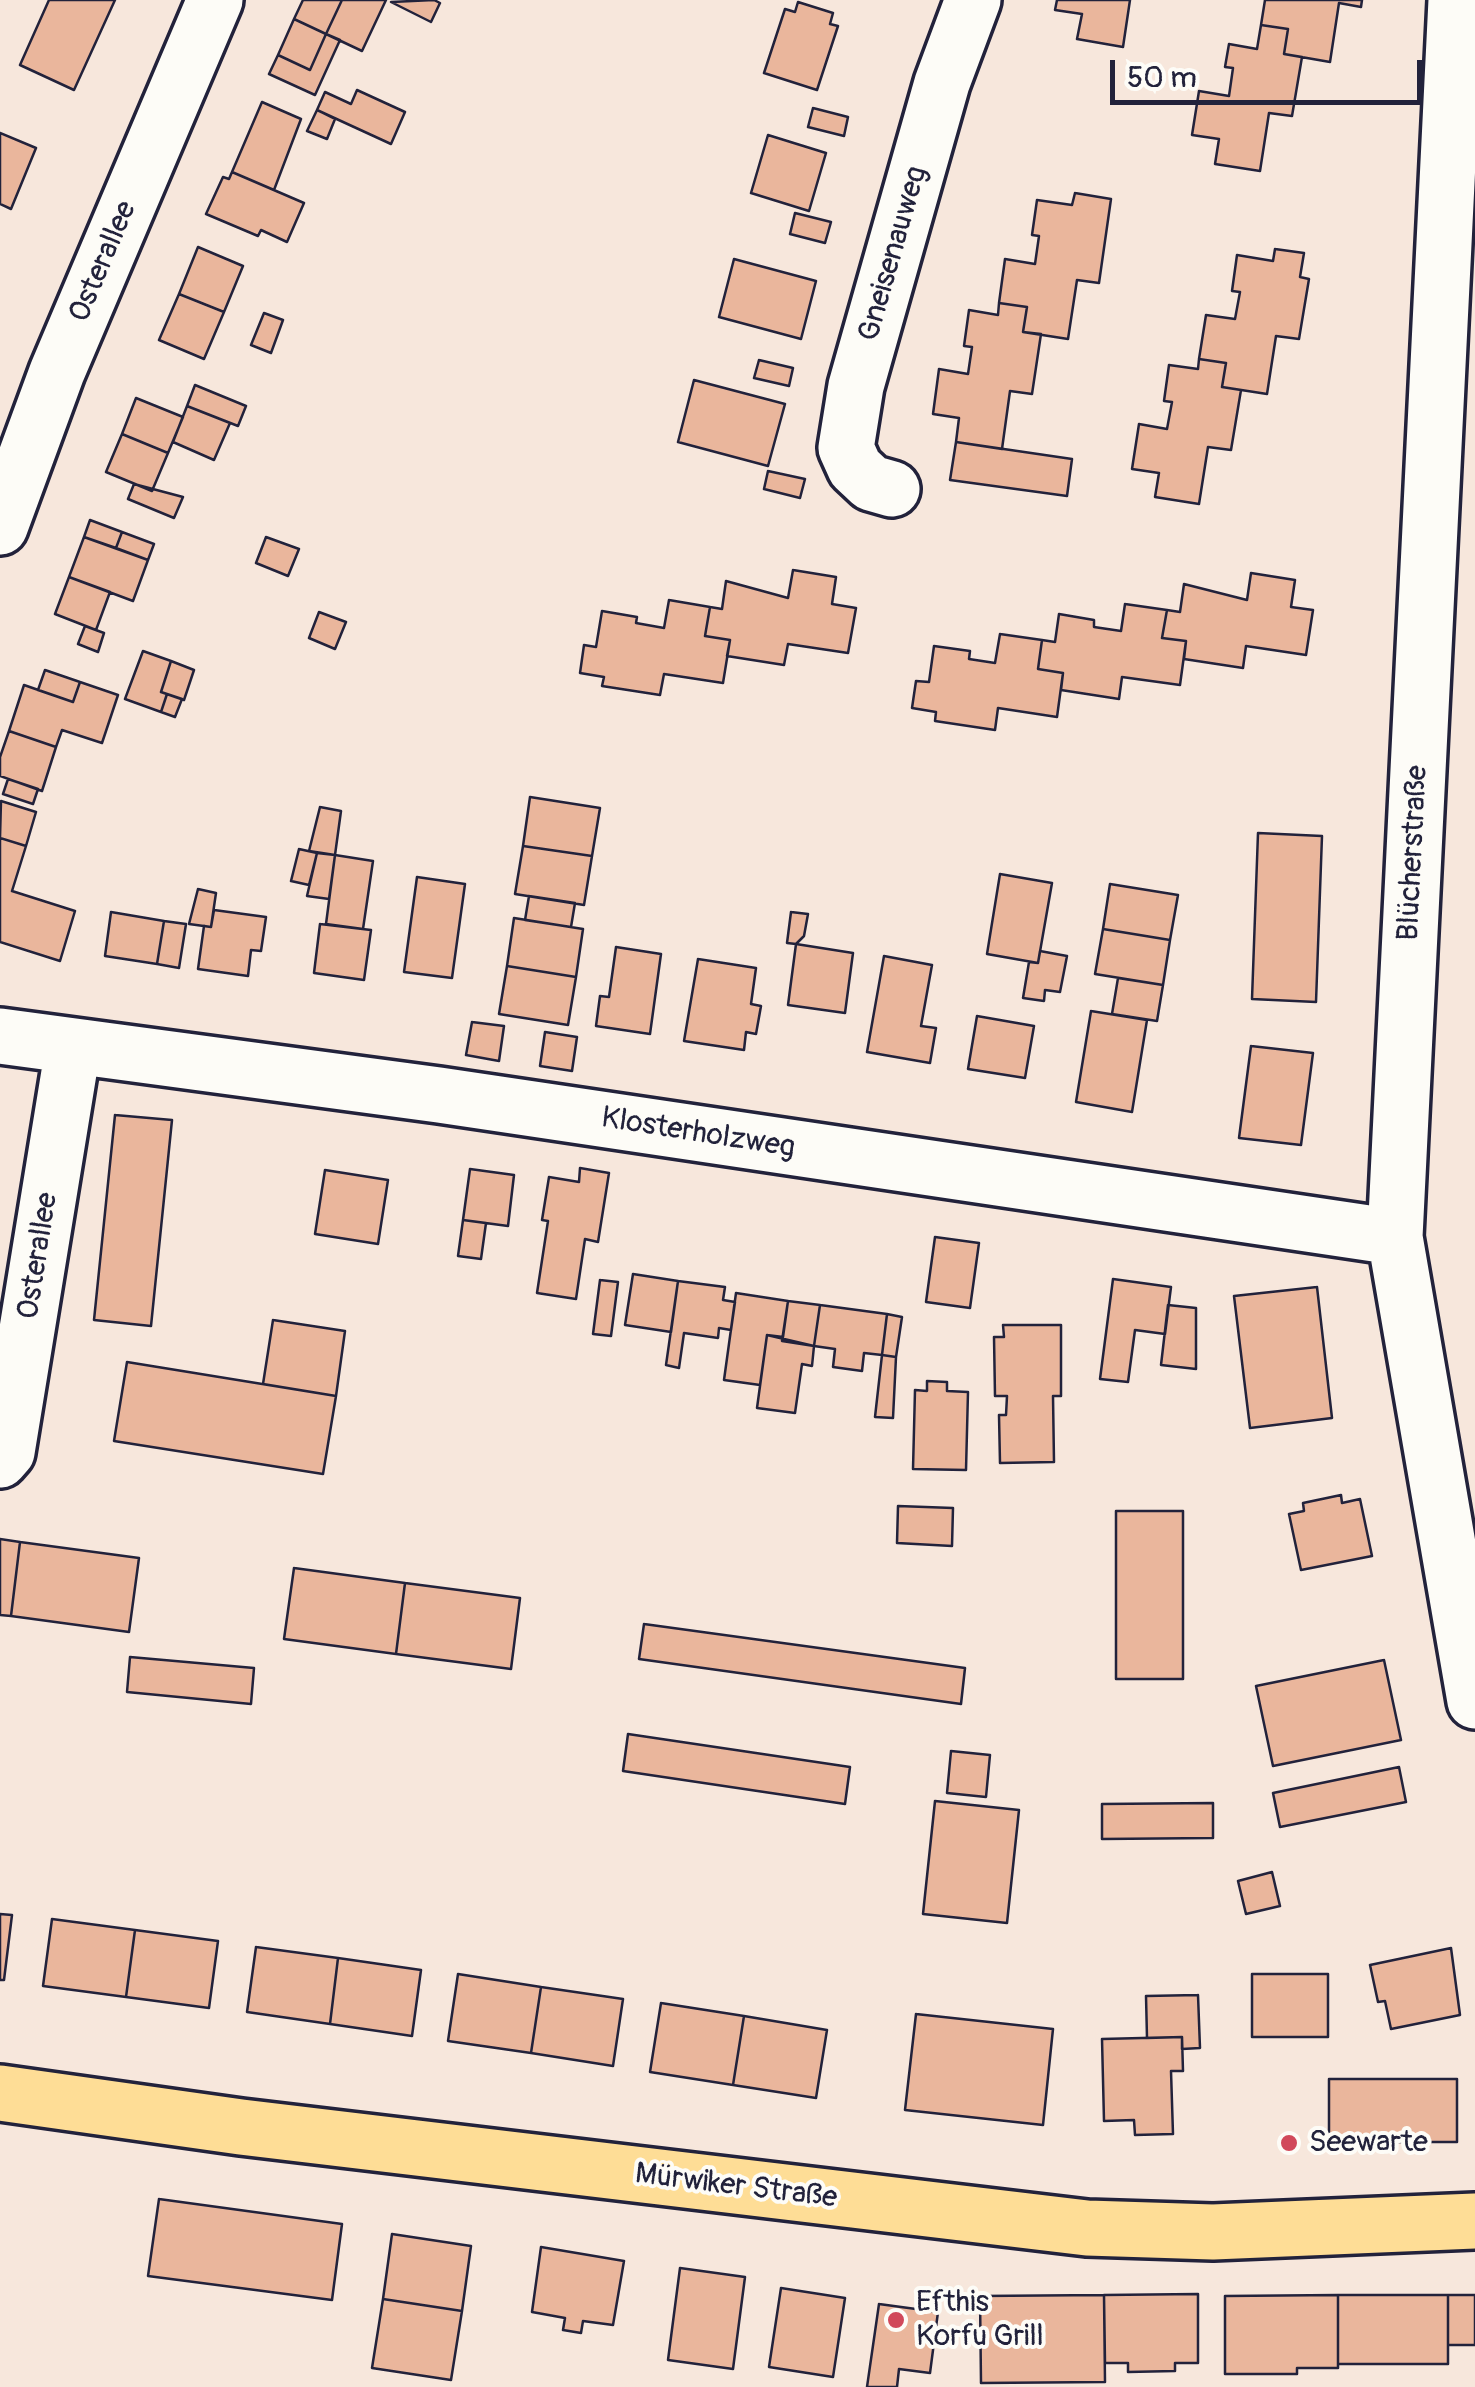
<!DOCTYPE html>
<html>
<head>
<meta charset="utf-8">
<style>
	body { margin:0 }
	#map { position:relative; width:1475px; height:2387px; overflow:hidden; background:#f7e7dc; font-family:Pangolin,sans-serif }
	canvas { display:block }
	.scale { position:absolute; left:1110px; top:60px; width:312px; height:45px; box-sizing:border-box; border:5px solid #22223b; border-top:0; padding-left:12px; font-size:30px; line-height:35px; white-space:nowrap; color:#22223b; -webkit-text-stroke:8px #fdfcf7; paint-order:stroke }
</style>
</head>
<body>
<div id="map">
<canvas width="1475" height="2387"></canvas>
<div class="scale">50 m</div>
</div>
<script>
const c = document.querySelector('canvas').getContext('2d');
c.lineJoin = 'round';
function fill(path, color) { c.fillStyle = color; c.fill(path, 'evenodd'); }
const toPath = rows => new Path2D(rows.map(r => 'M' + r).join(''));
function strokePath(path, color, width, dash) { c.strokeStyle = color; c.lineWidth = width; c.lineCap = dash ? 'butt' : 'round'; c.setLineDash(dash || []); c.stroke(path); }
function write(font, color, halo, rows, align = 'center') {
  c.font = font + ' Pangolin,sans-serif'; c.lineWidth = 8; c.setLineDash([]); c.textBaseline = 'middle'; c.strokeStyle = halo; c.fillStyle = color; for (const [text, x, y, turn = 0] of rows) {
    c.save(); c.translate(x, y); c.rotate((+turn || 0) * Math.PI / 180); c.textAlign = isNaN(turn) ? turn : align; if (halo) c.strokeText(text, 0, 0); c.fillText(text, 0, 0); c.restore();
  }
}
const building = toPath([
	[49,0,115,0,74,90,20,65,49,0],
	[303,0,342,0,326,34,294,19,303,0],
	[342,0,386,0,362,51,326,34,342,0],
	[434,0,440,3,431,22,391,2,434,0],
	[1057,0,1130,0,1123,47,1077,39,1082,14,1055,10,1057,0],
	[1265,0,1362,0,1361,7,1339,3,1330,62,1284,54,1288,29,1261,25,1265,0],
	[798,2,833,13,830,24,838,26,817,90,764,73,785,9,795,12,798,2],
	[294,19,326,34,310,70,278,55,294,19],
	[1261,25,1288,29,1284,54,1302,57,1292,116,1269,113,1260,171,1215,164,1219,139,1192,135,1199,91,1229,96,1233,68,1225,67,1229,44,1257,49,1261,25],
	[326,34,340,40,315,95,269,74,278,55,310,70,326,34],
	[357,90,405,112,391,144,317,110,325,92,351,104,357,90],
	[262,102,301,119,274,190,232,172,262,102],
	[813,108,848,117,844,136,808,127,813,108],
	[317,110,335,119,327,139,307,131,317,110],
	[0,133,36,148,11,209,0,204,0,133],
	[768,135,826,153,809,211,751,193,768,135],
	[232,172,304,203,287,242,261,230,258,236,206,214,223,177,229,179,232,172],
	[1075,193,1111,199,1099,283,1077,280,1068,339,1023,332,1027,307,999,303,1005,259,1035,264,1039,236,1032,235,1037,200,1072,205,1075,193],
	[795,213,831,222,825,243,790,234,795,213],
	[198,247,243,266,224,312,179,294,198,247],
	[1275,249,1304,253,1300,277,1309,279,1299,339,1276,336,1267,394,1222,387,1226,363,1199,359,1206,315,1235,319,1240,292,1232,291,1237,255,1273,261,1275,249],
	[734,259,816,281,801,339,719,317,734,259],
	[179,294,224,312,204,359,159,340,179,294],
	[999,303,1027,307,1023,332,1041,334,1032,394,1010,391,1002,449,956,442,959,418,933,414,939,369,968,374,972,347,964,346,969,310,998,315,999,303],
	[264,313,283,320,271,353,251,345,264,313],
	[1199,359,1226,363,1222,387,1241,390,1231,450,1208,447,1199,504,1155,497,1159,473,1132,469,1139,424,1167,429,1172,402,1164,401,1169,365,1198,369,1199,359],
	[759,360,793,368,789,386,754,378,759,360],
	[694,380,785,404,768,466,678,442,694,380],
	[195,385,246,406,238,426,187,406,195,385],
	[136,398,183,417,168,453,122,434,136,398],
	[187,406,230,423,214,460,173,442,187,406],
	[122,434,168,453,152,491,106,472,122,434],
	[956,442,1072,459,1067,496,950,480,956,442],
	[768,471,805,479,800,498,764,489,768,471],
	[134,484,183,497,174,518,128,499,134,484],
	[90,520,122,532,116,548,84,537,90,520],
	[122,532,154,544,148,560,116,548,122,532],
	[84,537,148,560,133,601,69,577,84,537],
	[266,537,299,549,288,576,256,563,266,537],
	[793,570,836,577,832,604,856,608,848,653,788,644,784,665,727,656,730,640,705,636,710,607,722,609,726,581,788,598,793,570],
	[1251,573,1295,580,1291,607,1313,610,1306,655,1246,646,1243,668,1184,659,1186,641,1162,638,1167,610,1180,612,1184,584,1247,600,1251,573],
	[69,577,110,592,96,630,55,614,69,577],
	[669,600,710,607,705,636,730,640,723,683,664,674,660,695,602,686,604,677,580,673,584,645,596,647,602,611,637,617,636,623,664,628,669,600],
	[1125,604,1167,610,1162,638,1186,641,1180,685,1122,677,1119,699,1061,690,1063,673,1038,669,1042,640,1055,642,1059,614,1094,620,1094,627,1121,631,1125,604],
	[319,612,346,622,335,649,309,638,319,612],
	[85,626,104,633,98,652,78,644,85,626],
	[1000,634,1042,640,1038,669,1063,673,1057,717,998,708,995,730,935,721,936,712,912,708,916,681,929,682,934,646,970,651,969,659,995,663,1000,634],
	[143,651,171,661,161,692,167,694,161,712,125,699,143,651],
	[171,661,194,670,184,700,161,692,171,661],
	[45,670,80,682,73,702,38,690,45,670],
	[80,682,118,695,102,743,62,730,56,747,9,731,24,685,73,702,80,682],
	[167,694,182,699,175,717,161,712,167,694],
	[9,731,56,747,42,791,0,776,0,757,9,731],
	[8,779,38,789,33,804,3,794,8,779],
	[530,797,600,808,592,856,523,846,530,797],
	[1,801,36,812,26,846,0,838,1,801],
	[320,807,341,811,335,855,309,851,320,807],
	[1258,833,1322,836,1316,1002,1252,999,1258,833],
	[0,838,26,846,12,891,75,911,60,961,0,942,0,838],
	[523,846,592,856,584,905,515,894,523,846],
	[299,849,317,853,309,885,291,881,299,849],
	[317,853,335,855,329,899,307,896,317,853],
	[335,855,373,861,363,929,326,924,335,855],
	[1000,874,1052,883,1038,963,987,954,1000,874],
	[417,877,465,884,452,978,404,972,417,877],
	[1110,884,1178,895,1170,940,1103,929,1110,884],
	[198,889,216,893,211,927,189,924,198,889],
	[529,896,575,903,571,927,525,920,529,896],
	[214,910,266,917,261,951,251,950,248,976,198,969,204,926,211,927,214,910],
	[111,912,164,921,157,964,105,956,111,912],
	[791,912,808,914,804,936,796,944,787,943,791,912],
	[514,918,583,929,576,977,507,966,514,918],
	[164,921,186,924,179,968,157,964,164,921],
	[320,924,371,930,364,980,314,973,320,924],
	[1103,929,1170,940,1163,985,1095,974,1103,929],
	[796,944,853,953,845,1013,788,1005,796,944],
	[616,947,661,954,650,1034,596,1026,600,996,609,997,616,947],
	[1040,951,1067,956,1060,992,1045,990,1044,1001,1023,998,1029,962,1038,963,1040,951],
	[884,956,932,965,921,1026,936,1028,930,1063,867,1052,884,956],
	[698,959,756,968,751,1004,761,1006,756,1034,746,1032,744,1050,684,1041,698,959],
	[507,966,576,977,568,1025,499,1014,507,966],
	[1118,978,1163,985,1157,1021,1112,1014,1118,978],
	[1091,1011,1147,1020,1132,1112,1076,1102,1091,1011],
	[977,1016,1034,1026,1025,1078,968,1069,977,1016],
	[472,1022,504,1026,499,1061,466,1055,472,1022],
	[545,1032,577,1037,572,1071,540,1066,545,1032],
	[1251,1046,1313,1053,1301,1145,1239,1138,1251,1046],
	[115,1115,172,1120,151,1326,94,1320,115,1115],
	[580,1168,609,1173,598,1242,585,1239,576,1299,537,1293,548,1221,542,1220,549,1177,579,1182,580,1168],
	[470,1169,514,1175,508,1226,463,1220,470,1169],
	[325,1170,388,1180,378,1244,315,1234,325,1170],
	[463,1220,486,1223,481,1259,458,1256,463,1220],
	[935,1237,979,1243,970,1308,926,1302,935,1237],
	[633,1274,678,1281,671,1332,625,1325,633,1274],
	[1113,1279,1171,1287,1165,1334,1135,1330,1128,1382,1100,1379,1113,1279],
	[600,1280,618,1282,611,1336,593,1334,600,1280],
	[678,1281,725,1287,723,1300,735,1302,731,1330,719,1328,718,1338,684,1333,679,1368,666,1365,678,1281],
	[1317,1287,1332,1418,1250,1428,1234,1296,1317,1287],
	[736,1293,788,1301,783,1337,767,1335,760,1385,724,1380,736,1293],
	[788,1301,820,1305,814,1346,782,1341,788,1301],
	[820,1305,887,1314,882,1355,864,1353,862,1371,833,1367,835,1349,814,1346,820,1305],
	[1168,1305,1196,1308,1196,1369,1161,1365,1168,1305],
	[887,1314,902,1317,896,1357,882,1355,887,1314],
	[273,1320,345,1331,336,1396,263,1384,273,1320],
	[1003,1325,1061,1325,1061,1396,1053,1396,1054,1462,1000,1463,999,1415,1006,1415,1007,1396,995,1396,994,1337,1004,1337,1003,1325],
	[767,1335,814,1346,812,1366,802,1364,795,1413,757,1408,767,1335],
	[882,1355,896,1357,893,1418,875,1417,882,1355],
	[127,1362,336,1396,323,1474,114,1441,127,1362],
	[927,1381,947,1382,947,1391,968,1392,966,1470,913,1469,915,1390,927,1391,927,1381],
	[1341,1495,1342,1503,1360,1499,1372,1556,1301,1570,1289,1514,1304,1511,1303,1503,1341,1495],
	[898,1506,953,1508,952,1546,897,1543,898,1506],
	[1116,1511,1183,1511,1183,1679,1116,1679,1116,1511],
	[0,1539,20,1542,11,1616,0,1615,0,1539],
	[20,1542,139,1558,129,1632,11,1616,20,1542],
	[294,1568,405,1583,396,1654,284,1639,294,1568],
	[405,1583,520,1598,511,1669,396,1654,405,1583],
	[644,1624,965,1668,961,1704,639,1659,644,1624],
	[130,1657,254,1668,251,1704,127,1692,130,1657],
	[1384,1660,1401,1740,1273,1766,1256,1686,1384,1660],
	[628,1734,850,1767,845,1804,623,1771,628,1734],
	[951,1751,990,1755,986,1797,947,1793,951,1751],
	[1399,1767,1406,1802,1280,1827,1273,1793,1399,1767],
	[935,1801,1019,1810,1007,1923,923,1914,935,1801],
	[1213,1803,1213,1838,1102,1839,1102,1804,1213,1803],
	[1272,1872,1280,1906,1246,1914,1238,1881,1272,1872],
	[0,1914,12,1915,4,1980,0,1980,0,1914],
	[52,1919,135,1930,126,1997,43,1986,52,1919],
	[135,1930,218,1941,209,2008,126,1997,135,1930],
	[256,1947,338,1958,330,2024,247,2012,256,1947],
	[1451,1948,1460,2015,1391,2029,1385,2001,1378,2002,1370,1965,1451,1948],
	[338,1958,421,1970,412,2036,330,2024,338,1958],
	[458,1974,541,1987,531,2053,448,2041,458,1974],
	[1252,1974,1328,1974,1328,2037,1252,2037,1252,1974],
	[541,1987,623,1999,613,2066,531,2053,541,1987],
	[1198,1995,1200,2048,1182,2049,1182,2037,1147,2038,1146,1996,1198,1995],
	[661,2003,744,2016,733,2085,650,2072,661,2003],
	[916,2014,1053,2029,1043,2125,905,2110,916,2014],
	[744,2016,827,2030,816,2098,733,2085,744,2016],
	[1182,2037,1183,2071,1171,2071,1173,2134,1135,2135,1134,2120,1104,2121,1102,2039,1182,2037],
	[1329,2079,1457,2079,1457,2142,1329,2142,1329,2079],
	[159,2199,342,2224,332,2300,148,2276,159,2199],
	[392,2234,471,2246,462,2311,383,2299,392,2234],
	[541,2247,624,2261,613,2325,583,2321,581,2333,563,2330,565,2318,532,2312,541,2247],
	[680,2268,745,2277,733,2369,668,2360,680,2268],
	[781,2288,845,2298,833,2377,769,2367,781,2288],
	[1198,2294,1198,2363,1175,2363,1175,2371,1128,2372,1128,2363,1105,2363,1104,2295,1198,2294],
	[1104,2295,1105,2382,981,2383,980,2296,1104,2295],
	[1338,2295,1448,2295,1448,2364,1338,2364,1338,2295],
	[1338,2295,1338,2368,1297,2368,1297,2374,1225,2374,1225,2296,1338,2295],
	[1448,2295,1475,2295,1475,2345,1448,2345,1448,2295],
	[383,2299,462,2311,451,2380,372,2368,383,2299],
	[879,2304,938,2312,930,2373,899,2369,897,2387,867,2387,879,2304]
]);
const minor = toPath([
	[1456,0,1395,1237,1475,1701],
	[892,489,871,483,855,468,846,448,856,386,942,83,973,0],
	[0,527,57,372,215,0],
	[0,1036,439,1095,1395,1237],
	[0,1460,7,1452,73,1048]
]);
const major = toPath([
	[0,2093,241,2127,1087,2228,1213,2232,1475,2221]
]);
const markers = [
	[1289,2143,10,"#d1495b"],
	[896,2320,10,"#d1495b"]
];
const streetNames = [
	["Gneisenauweg",894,254,-74],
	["Osterallee",104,262,-67],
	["Blücherstraße",1414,853,-87],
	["Klosterholzweg",698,1134,9],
	["Osterallee",39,1256,-81],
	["Mürwiker Straße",736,2187,7]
];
const poiNames = [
	["Seewarte",1309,2143],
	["Efthis",916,2303],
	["Korfu Grill",916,2337]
];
fill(building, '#eab69c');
strokePath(building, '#22223b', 2.5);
strokePath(minor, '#22223b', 62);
strokePath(major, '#22223b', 62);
strokePath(minor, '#fdfcf7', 55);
strokePath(major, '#fedd96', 55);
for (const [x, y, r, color] of markers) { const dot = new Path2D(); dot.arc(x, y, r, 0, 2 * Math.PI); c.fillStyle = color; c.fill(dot); strokePath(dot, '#fdfcf7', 4); }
write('30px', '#22223b', '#fdfcf7', streetNames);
write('30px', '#22223b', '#fdfcf7', poiNames, 'left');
</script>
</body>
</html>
